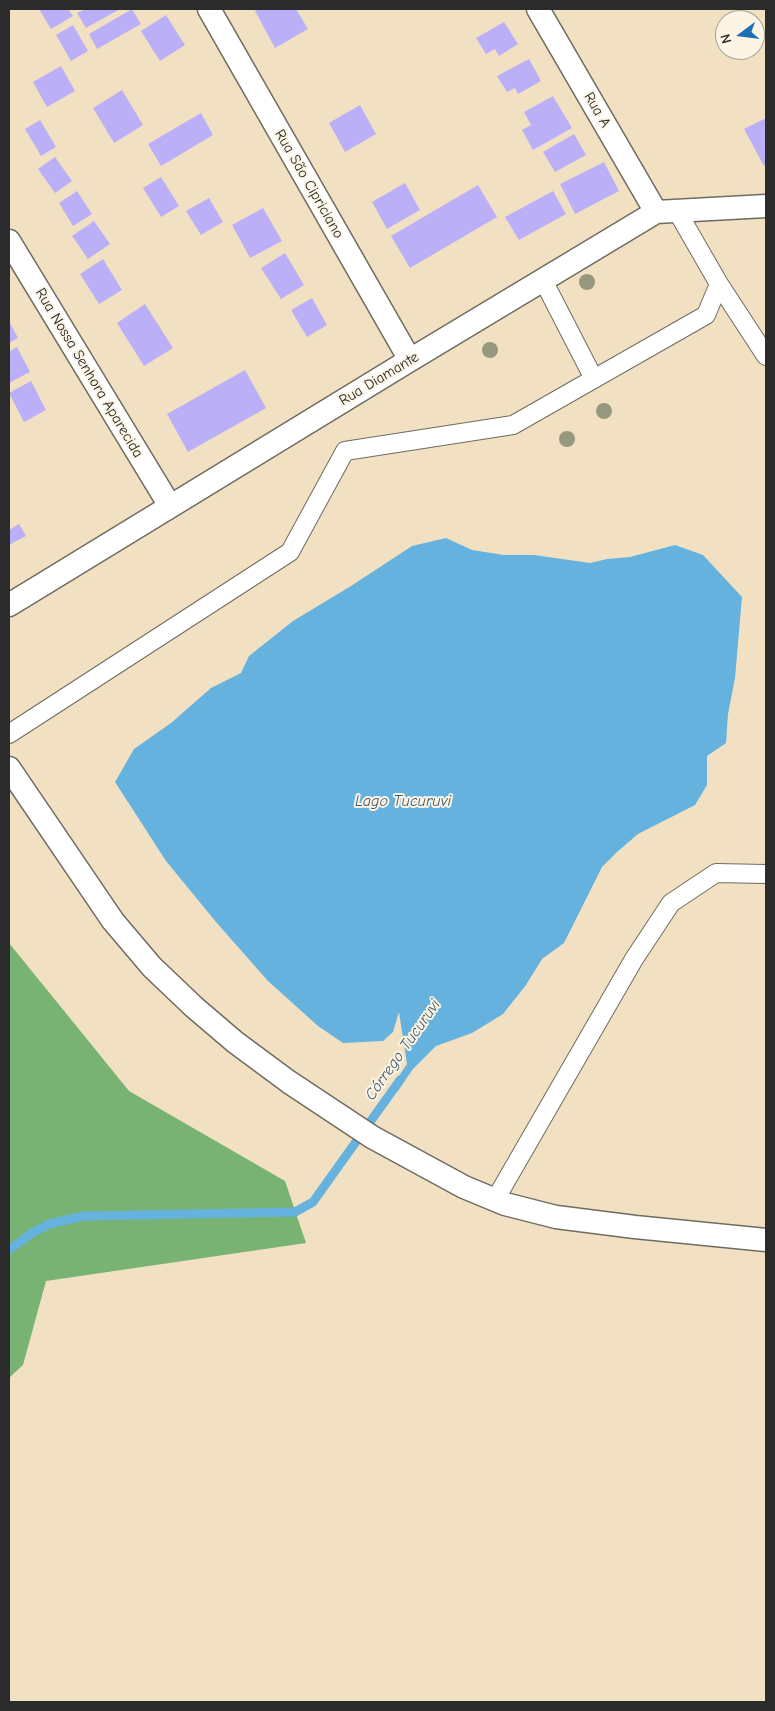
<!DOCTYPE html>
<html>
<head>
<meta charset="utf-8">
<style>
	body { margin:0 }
	#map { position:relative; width:775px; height:1711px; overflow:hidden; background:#f1e1c2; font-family:"Comic Neue",sans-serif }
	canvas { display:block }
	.frame { position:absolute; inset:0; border:10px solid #2b2b2b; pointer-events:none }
	.north { position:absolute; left:715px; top:10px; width:50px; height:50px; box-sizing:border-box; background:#fcf5e5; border:1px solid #a8a49b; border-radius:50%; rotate:255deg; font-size:14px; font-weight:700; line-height:20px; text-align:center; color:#2b2b2b }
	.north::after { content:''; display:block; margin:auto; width:18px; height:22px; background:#1f6fb2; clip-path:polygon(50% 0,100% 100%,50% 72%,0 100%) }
</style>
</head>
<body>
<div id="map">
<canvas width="775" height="1711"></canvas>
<div class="frame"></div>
<div class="north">N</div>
</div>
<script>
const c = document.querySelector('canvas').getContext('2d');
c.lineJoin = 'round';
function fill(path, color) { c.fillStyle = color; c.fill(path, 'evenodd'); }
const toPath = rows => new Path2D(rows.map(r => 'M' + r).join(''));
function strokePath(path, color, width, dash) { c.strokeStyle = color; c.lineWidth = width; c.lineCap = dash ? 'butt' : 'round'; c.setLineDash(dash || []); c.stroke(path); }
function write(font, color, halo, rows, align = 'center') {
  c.font = font + ' "Comic Neue",sans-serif'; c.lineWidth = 4; c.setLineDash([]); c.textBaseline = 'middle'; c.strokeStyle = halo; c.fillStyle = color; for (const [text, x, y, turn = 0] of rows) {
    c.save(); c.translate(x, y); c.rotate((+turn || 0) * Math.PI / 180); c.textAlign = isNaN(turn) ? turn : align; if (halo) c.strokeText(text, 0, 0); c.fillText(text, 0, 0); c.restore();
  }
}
const forest = toPath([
	[9,943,129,1091,285,1181,306,1243,46,1281,23,1365,9,1378]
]);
const water = toPath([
	[446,538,472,550,504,555,534,555,590,563,607,559,630,557,675,545,703,555,742,597,735,678,728,714,726,743,707,756,707,785,695,805,638,834,617,852,602,867,564,943,542,959,526,985,503,1014,472,1033,436,1046,413,1069,397,1092,391,1088,407,1064,399,1012,393,1032,383,1041,343,1043,318,1026,268,981,216,922,166,861,115,782,134,749,171,723,211,688,241,673,249,656,293,621,351,586,412,546]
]);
const stream = toPath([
	[9,1250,32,1233,49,1224,84,1216,295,1212,313,1202,400,1080]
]);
const building = toPath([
	[39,9,68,9,73,16,51,29],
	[86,9,120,9,86,28,77,13],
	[132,9,141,24,97,49,89,34],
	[258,9,296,9,308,29,275,48,255,11],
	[166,15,185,45,160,61,141,31],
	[504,22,518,44,499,56,495,49,486,54,476,38],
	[73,25,88,51,71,61,56,35],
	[529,59,541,81,518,94,515,88,507,92,497,76],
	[61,66,75,91,47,107,33,82],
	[122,90,143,125,114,143,93,108],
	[553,96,572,128,533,150,522,130,531,125,524,112],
	[360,105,376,134,345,152,329,123],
	[201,113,213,135,161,166,148,144],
	[766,118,766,165,764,166,744,129],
	[40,120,56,147,41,156,25,129],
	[574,134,586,155,555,172,543,152],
	[55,157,72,181,55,193,38,169],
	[604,162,619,191,575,214,560,184],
	[161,177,179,206,161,217,143,188],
	[405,183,420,210,387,229,372,202],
	[478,185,497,217,410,268,391,236],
	[77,191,92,214,73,226,59,203],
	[553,191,566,214,519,240,505,217],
	[209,198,223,222,201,235,186,211],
	[263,208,282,241,250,258,232,225],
	[94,221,110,244,88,259,72,236],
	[285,253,304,285,281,299,261,268],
	[103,259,122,290,99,304,80,274],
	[312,298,327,325,307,337,291,310],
	[145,304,173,348,144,366,117,323],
	[9,321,18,338,9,343],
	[17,347,30,372,9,383,9,352],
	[245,370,266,408,188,452,167,414],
	[31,381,46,410,24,422,9,393],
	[19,524,26,536,9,545,9,530]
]);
const pedestrian = toPath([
	[543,280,594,379],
	[719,284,766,356],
	[9,734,290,552,345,451,513,425,706,315,719,284,677,211],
	[495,1200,634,959,671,903,716,873,766,874]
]);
const minor = toPath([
	[209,9,410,360],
	[538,9,656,212],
	[9,241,170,506],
	[9,605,410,360,656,212,766,206],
	[9,768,113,921,152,967,194,1007,235,1042,289,1082,372,1137,464,1187,505,1204,556,1217,635,1227,766,1240]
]);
const trees = [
	[587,282],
	[490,350],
	[604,411],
	[567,439]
];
const streetNames = [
	["Rua A",597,110,60],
	["Rua São Cipriciano",309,184,60],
	["Rua Nossa Senhora Aparecida",89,373,59],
	["Rua Diamante",379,379,-31]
];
const waterNames = [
	["Lago Tucuruvi",403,801],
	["Córrego Tucuruvi",403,1050,-55]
];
fill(forest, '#78b373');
fill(water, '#66b2df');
strokePath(stream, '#66b2df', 9);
fill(building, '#bbb0f7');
strokePath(pedestrian, '#706b60', 20);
strokePath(minor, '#706b60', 25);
strokePath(pedestrian, '#fff', 18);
strokePath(minor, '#fff', 22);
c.fillStyle = '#96987e';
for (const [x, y] of trees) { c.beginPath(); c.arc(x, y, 8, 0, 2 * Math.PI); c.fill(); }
write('15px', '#2b2b2b', '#fcf5e5', streetNames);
write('italic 16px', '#405a6a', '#fcf5e5', waterNames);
</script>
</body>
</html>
